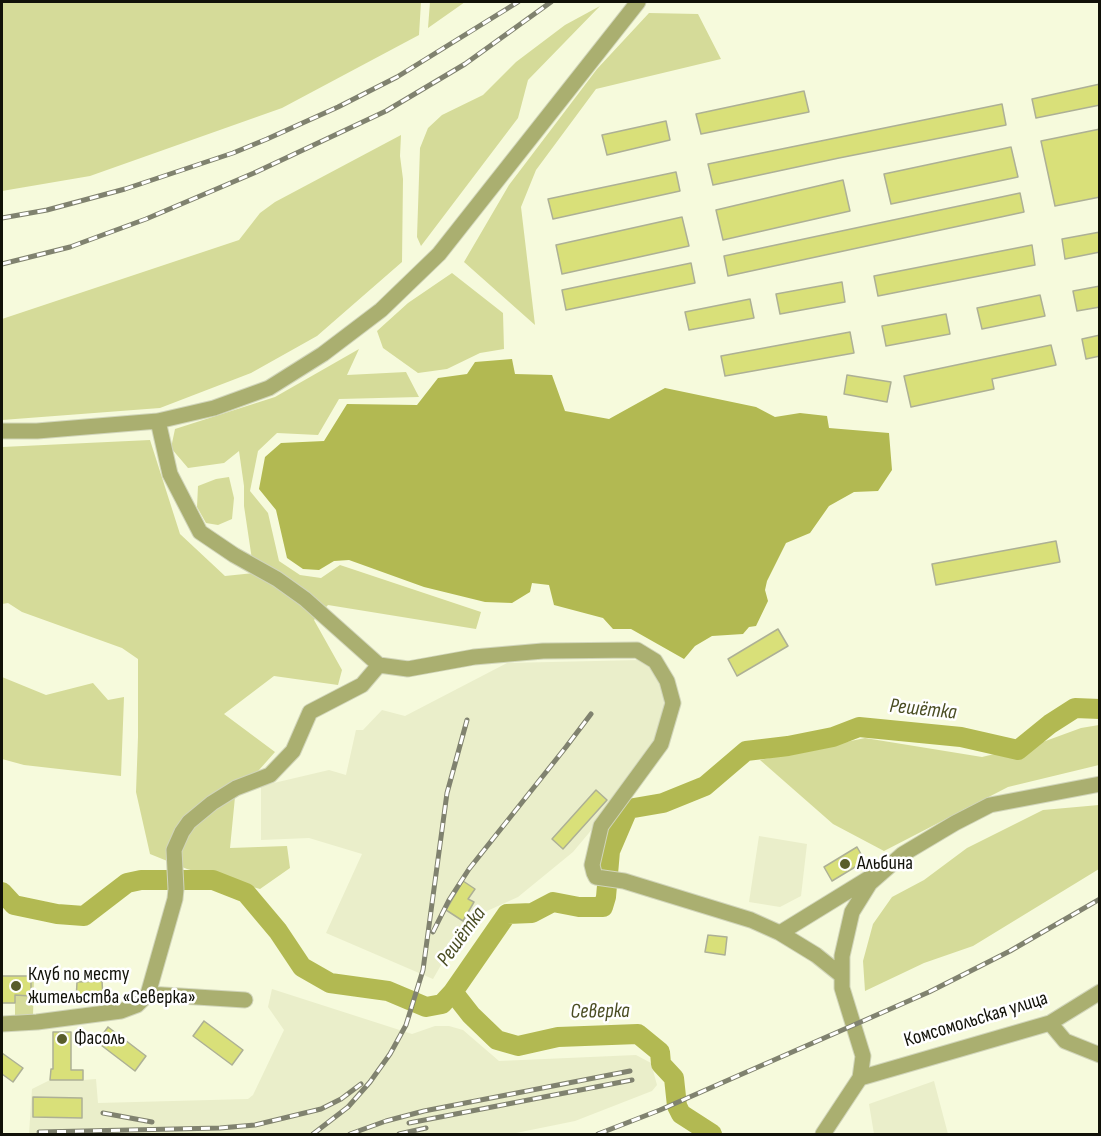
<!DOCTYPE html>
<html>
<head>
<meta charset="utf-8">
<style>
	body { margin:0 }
	#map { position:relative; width:1101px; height:1136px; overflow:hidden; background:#f6fadc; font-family:"Sofia Sans Condensed",sans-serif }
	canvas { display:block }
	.frame { position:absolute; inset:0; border:3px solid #111108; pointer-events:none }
</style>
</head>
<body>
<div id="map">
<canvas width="1101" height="1136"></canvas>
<div class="frame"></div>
</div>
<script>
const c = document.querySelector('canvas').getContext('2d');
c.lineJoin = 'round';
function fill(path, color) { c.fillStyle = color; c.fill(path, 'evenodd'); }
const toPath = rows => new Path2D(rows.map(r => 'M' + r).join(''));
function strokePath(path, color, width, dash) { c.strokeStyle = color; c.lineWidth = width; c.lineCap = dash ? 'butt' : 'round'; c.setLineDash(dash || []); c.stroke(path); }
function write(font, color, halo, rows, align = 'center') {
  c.font = font + ' "Sofia Sans Condensed",sans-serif'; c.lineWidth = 5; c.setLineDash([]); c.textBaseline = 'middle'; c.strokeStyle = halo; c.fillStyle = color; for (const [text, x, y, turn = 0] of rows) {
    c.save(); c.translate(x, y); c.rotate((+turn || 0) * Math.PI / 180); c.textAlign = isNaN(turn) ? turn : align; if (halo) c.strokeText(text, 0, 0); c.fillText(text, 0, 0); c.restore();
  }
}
const built = toPath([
	[640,660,656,669,667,700,653,747,624,791,573,852,518,897,467,920,433,979,326,933,362,854,309,838,261,840,261,786,329,770,346,775,356,730,363,730,382,710,405,716,507,663],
	[759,836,807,844,801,896,780,907,749,902],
	[272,989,412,1034,435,1026,449,1026,463,1030,499,1061,636,1055,651,1063,657,1085,652,1091,575,1121,511,1134,29,1134,32,1089,50,1080,51,1069,83,1070,83,1080,96,1079,98,1103,248,1099,253,1095,284,1030,268,1007],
	[934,1081,948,1134,874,1134,869,1104]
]);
const green = toPath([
	[2,2,421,2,419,35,282,108,90,176,2,191],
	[430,2,465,2,428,28],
	[600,6,528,80,518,118,421,246,417,237,420,148,428,128,442,115,483,95,516,62,565,25],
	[649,13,698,14,721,59,596,89,536,170,521,207,535,325,464,262,509,185,597,69],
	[401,135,400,156,403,179,402,262,317,336,251,373,160,408,2,420,2,319,239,240,260,213,275,202],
	[452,273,503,313,504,349,480,353,447,369,418,373,383,348,377,331,408,303],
	[359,349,347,375,406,372,419,397,339,399,318,435,277,433,258,451,250,491,268,513,279,561,300,575,321,578,340,565,481,612,476,629,328,605,314,620,342,670,338,685,274,676,224,714,275,752,235,797,230,848,287,846,290,868,260,889,187,869,150,854,136,792,138,737,138,659,122,648,22,612,8,603,2,604,2,447,150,440,180,534,225,576,254,573,244,506,244,486,239,451,224,463,188,468,171,448,175,429,275,397],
	[229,477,234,498,232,519,218,525,206,523,197,507,198,486,216,479],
	[2,677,46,695,93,683,108,700,124,697,121,776,24,765,2,759],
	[1099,725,1099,765,1008,787,884,851,833,824,760,760,865,738,982,757,1040,743,1081,728],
	[1099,805,1099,869,973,946,924,963,865,991,863,961,873,924,892,897,924,880,967,848,1043,810],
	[31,976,34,976,33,1016,15,1016,15,995,31,995]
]);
const water = toPath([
	[512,359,515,374,552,375,565,411,609,419,665,388,756,407,775,417,800,413,827,416,829,428,889,433,892,470,878,491,854,492,829,506,810,533,786,543,767,581,765,590,768,601,756,626,749,627,743,634,712,636,695,646,684,659,631,629,613,629,603,618,554,605,549,585,532,583,530,592,512,603,485,602,424,587,349,560,334,561,319,570,303,569,287,558,276,510,259,489,265,457,281,443,324,441,347,404,417,405,438,378,467,374,475,362]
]);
const river = toPath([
	[2,892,14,905,57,914,84,916,127,883,141,880,213,880,246,893,278,931,302,967,330,983,388,991,426,1007,442,1004,453,992,507,914,532,913,553,902,579,907,603,907,606,897,610,851,628,809,663,803,705,786,746,751,788,746,833,737,859,727,961,737,1018,750,1050,724,1075,708,1100,709],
	[453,992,471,1015,497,1040,518,1046,558,1037,638,1034,660,1052,661,1064,674,1078,677,1106,681,1114,712,1134]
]);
const building = toPath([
	[1100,84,1100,105,1036,118,1032,99,1100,84],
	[804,91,809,112,701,134,696,114,804,91],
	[1002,104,1006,125,839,158,713,185,708,164,1002,104],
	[666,121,670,140,607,155,602,135,666,121],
	[1100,129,1100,197,1055,206,1041,141,1100,129],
	[1011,147,1018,177,891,204,884,174,1011,147],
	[676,172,680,191,553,219,548,199,676,172],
	[843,180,850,211,723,240,716,210,843,180],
	[1020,193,1024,212,728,276,724,256,1020,193],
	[682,217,689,246,562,274,556,245,682,217],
	[1100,232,1100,252,1065,259,1062,239,1100,232],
	[1032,245,1035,265,878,296,874,276,1032,245],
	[691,263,695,283,566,310,562,290,691,263],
	[842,282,845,302,780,314,776,294,842,282],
	[1100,286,1100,307,1077,311,1073,291,1100,286],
	[1040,295,1045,316,982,329,977,308,1040,295],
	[750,299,754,318,689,330,685,312,750,299],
	[946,314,950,334,886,346,882,326,946,314],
	[850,332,854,353,725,376,721,356,850,332],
	[1100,335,1100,356,1086,359,1082,339,1100,335],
	[1051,345,1056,365,992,379,994,389,911,407,904,376,1051,345],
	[847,375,891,382,887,402,844,394,847,375],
	[1056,541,1060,562,936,585,932,564,1056,541],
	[778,629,788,646,737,676,728,659,778,629],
	[596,790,607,800,563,849,552,839,596,790],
	[857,847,865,861,832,881,824,867,857,847],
	[463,881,475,889,468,899,474,902,463,921,446,910,463,881],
	[708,935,727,937,725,955,705,952,708,935],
	[2,976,31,976,31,996,15,995,15,1003,2,1003,2,976],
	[102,981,103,998,76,1002,77,982,102,981],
	[204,1021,243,1050,232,1065,193,1036,204,1021],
	[108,1027,146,1056,135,1071,97,1042,108,1027],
	[53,1032,71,1032,71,1070,83,1070,83,1080,50,1080,51,1069,53,1069,53,1032],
	[2,1053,23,1068,13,1082,2,1074,2,1053],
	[33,1097,82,1098,82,1118,33,1117,33,1097]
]);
const minor = toPath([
	[158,421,170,474,200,532,234,555,277,579,305,599,379,665,408,669,474,657,543,651,637,650,655,661,667,681,673,703,661,744,601,826,592,865,594,873,596,877,624,881,751,920,780,933,816,955,841,975],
	[2,431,37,431,158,421,214,408,269,388,323,354,381,310,439,254,638,2],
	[780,933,871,877],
	[148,994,175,899,176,889,174,850,182,832,189,822,212,803,236,788,270,775,293,751,310,712,362,685,379,665],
	[1050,1023,1065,1041,1100,1055],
	[2,1024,37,1022,121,1011,137,1005,148,994,245,1000],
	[860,1078,1050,1023,1100,992],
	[823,1134,860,1078,863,1056,842,988,842,956,852,912,870,883,903,854,955,823,990,805,1100,784]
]);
const rail = toPath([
	[2,218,47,210,125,189,233,153,267,139,338,107,397,77,518,2],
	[2,264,70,247,146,219,254,173,386,111,465,64,551,2],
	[433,932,449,900,469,869,566,747,591,714],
	[103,1113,152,1122],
	[409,1123,632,1080],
	[39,1132,220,1128,255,1125,321,1109,341,1099,361,1084],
	[313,1134,348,1107,370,1082,390,1054,406,1025,423,970,447,793,467,720],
	[350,1134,386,1121,424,1111,630,1071],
	[399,1134,426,1128],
	[598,1134,660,1110,929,992,1010,951,1100,899]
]);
const markers = [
	[845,864,6,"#595d2a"],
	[16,986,6,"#595d2a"],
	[62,1039,6,"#595d2a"]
];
const poiNames = [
	["Альбина",857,864],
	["Клуб по месту",28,975],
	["жительства «Северка»",28,998],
	["Фасоль",74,1039]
];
const streetNames = [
	["Комсомольская улица",976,1020,-17]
];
const waterNames = [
	["Решётка",923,710,6],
	["Решётка",462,937,-54],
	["Северка",600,1012,-1]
];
fill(built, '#eaeeca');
fill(green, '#d5db99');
fill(water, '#b2b952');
strokePath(river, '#b2b952', 20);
fill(building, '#d9e079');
strokePath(building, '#adb095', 1.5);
strokePath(minor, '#d1d5ba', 17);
strokePath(minor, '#aaaf70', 15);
strokePath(rail, '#80826f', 5);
strokePath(rail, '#fff', 3, [9]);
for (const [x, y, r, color] of markers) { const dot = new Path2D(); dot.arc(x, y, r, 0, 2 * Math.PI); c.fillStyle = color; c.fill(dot); strokePath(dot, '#fff', 2); }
write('20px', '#111108', '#fff', poiNames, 'left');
write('20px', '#111108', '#fff', streetNames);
write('italic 21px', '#4b4e24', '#fff', waterNames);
</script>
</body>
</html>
